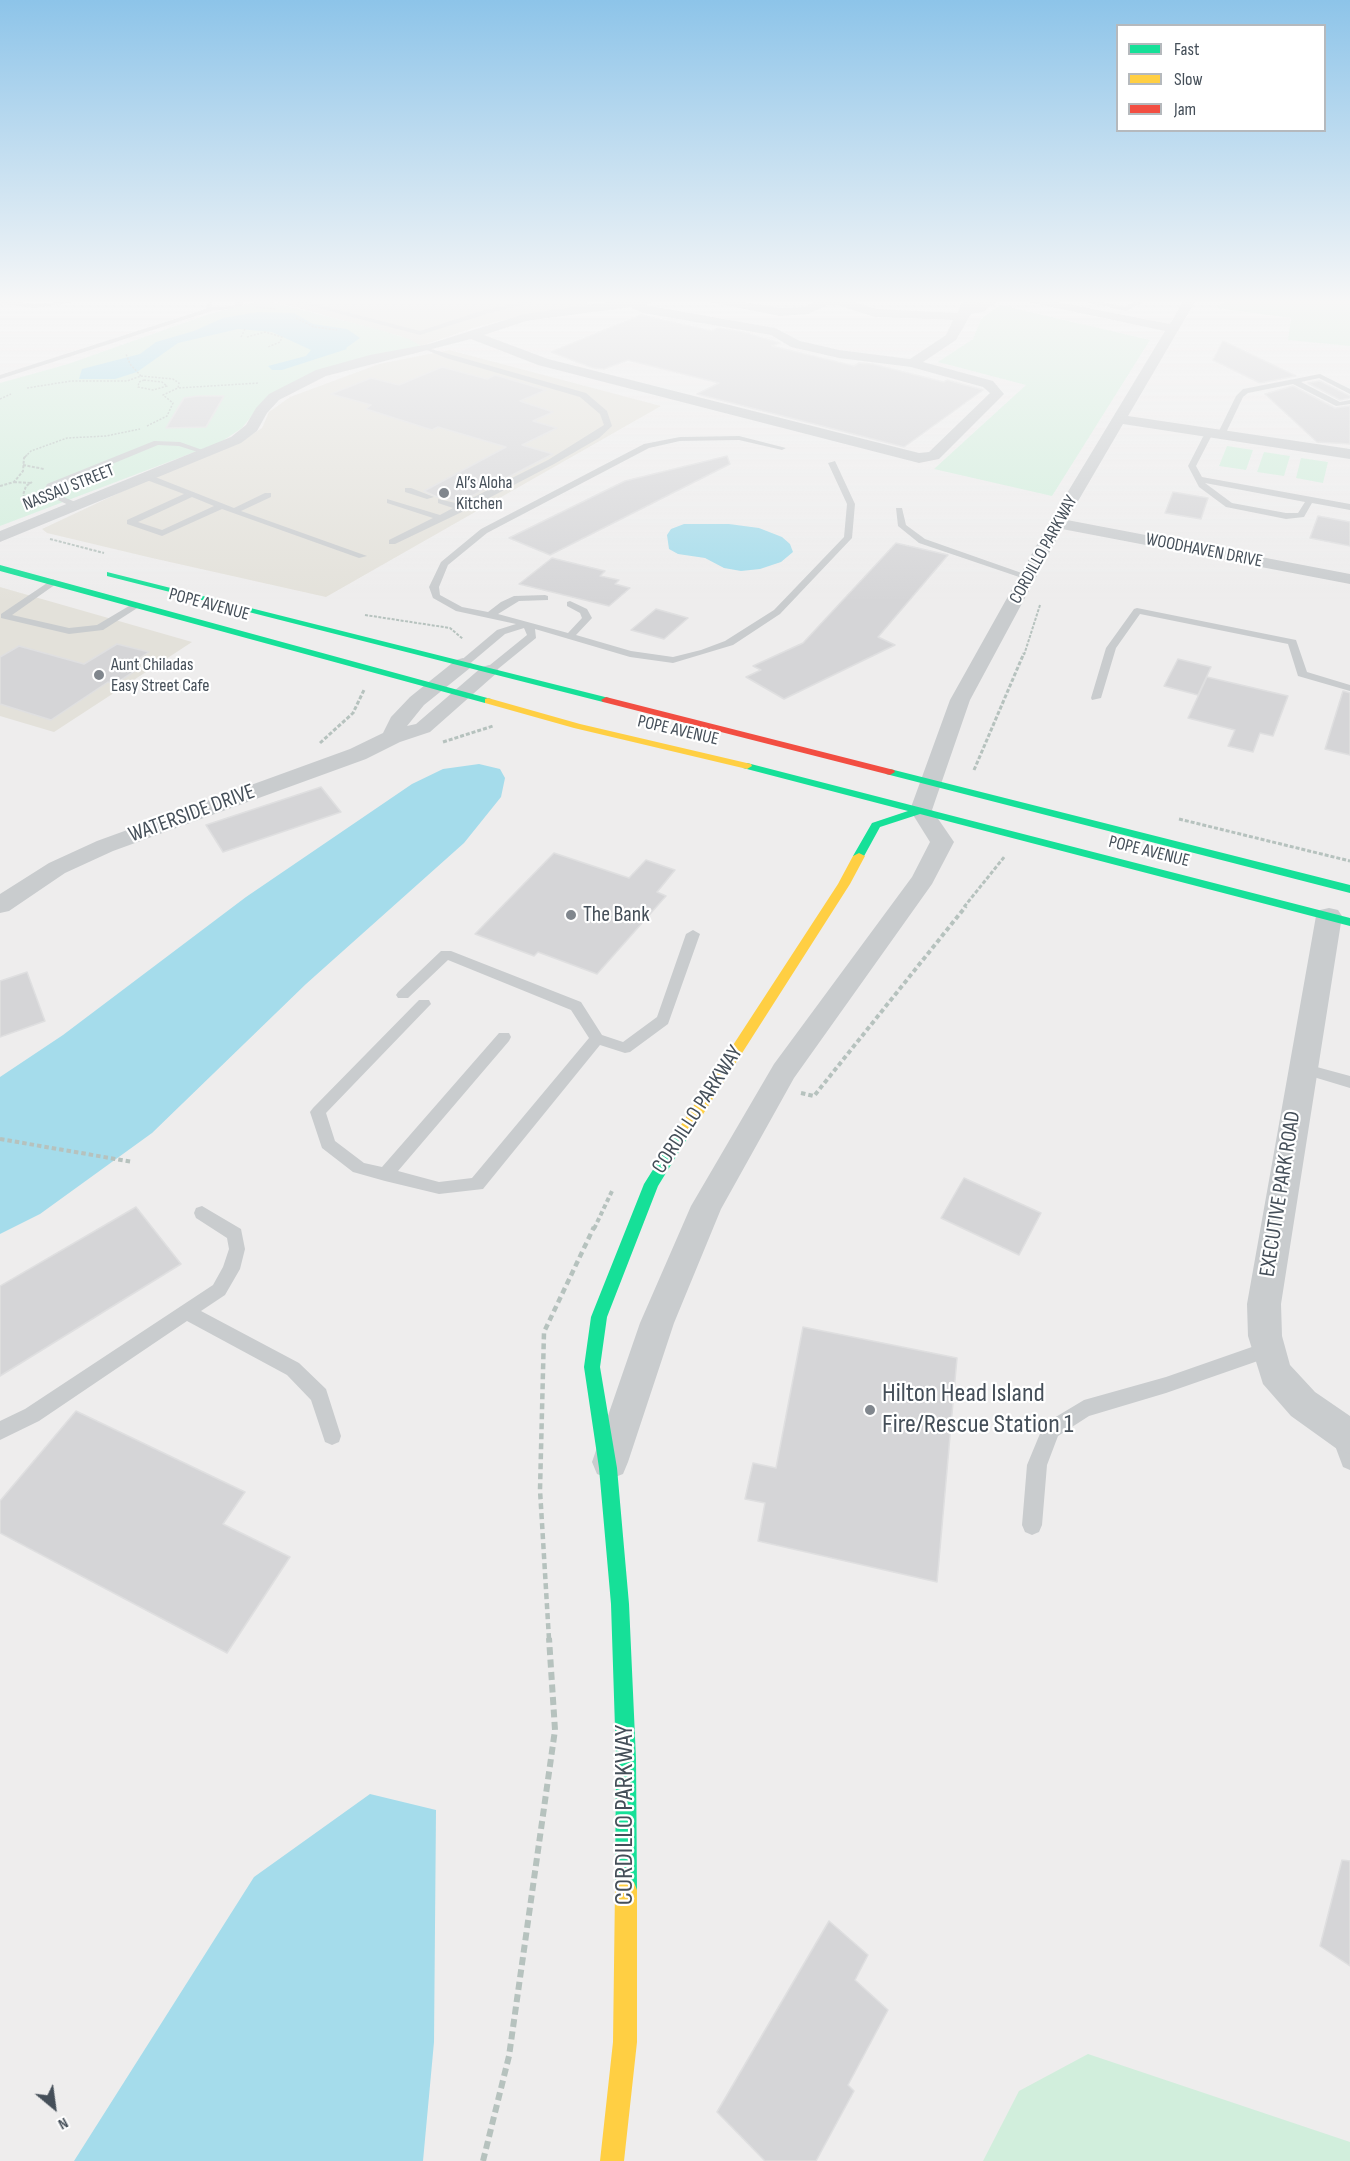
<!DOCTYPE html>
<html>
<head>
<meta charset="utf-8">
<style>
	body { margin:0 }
	#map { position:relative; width:1350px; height:2161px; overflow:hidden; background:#eeeded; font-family:"Sofia Sans Condensed",sans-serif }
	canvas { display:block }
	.legend { position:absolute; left:1116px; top:24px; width:210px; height:108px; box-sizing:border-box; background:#fff; border:2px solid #b5b9bd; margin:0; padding:8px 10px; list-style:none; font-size:18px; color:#454f59 }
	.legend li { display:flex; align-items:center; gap:12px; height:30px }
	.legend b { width:30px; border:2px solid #b5b9bd }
	.north { position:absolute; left:24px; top:2077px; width:60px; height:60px; -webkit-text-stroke:4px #fff; paint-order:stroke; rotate:151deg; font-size:16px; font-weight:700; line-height:24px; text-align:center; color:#454f59 }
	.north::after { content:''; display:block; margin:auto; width:21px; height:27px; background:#454f59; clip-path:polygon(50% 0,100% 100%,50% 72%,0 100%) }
</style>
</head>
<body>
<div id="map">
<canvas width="1350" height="2161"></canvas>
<ul class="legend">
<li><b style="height:8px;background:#16e098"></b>Fast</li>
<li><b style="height:8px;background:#ffcf43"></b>Slow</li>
<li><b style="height:8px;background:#f24e42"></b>Jam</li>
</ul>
<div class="north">N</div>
</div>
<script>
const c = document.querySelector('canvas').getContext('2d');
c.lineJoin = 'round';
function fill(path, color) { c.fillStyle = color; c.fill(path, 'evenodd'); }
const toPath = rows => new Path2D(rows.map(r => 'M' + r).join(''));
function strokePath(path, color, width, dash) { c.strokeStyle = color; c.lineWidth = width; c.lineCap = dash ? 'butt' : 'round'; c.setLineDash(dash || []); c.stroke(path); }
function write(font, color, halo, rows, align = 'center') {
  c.font = font + ' "Sofia Sans Condensed",sans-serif'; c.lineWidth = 4.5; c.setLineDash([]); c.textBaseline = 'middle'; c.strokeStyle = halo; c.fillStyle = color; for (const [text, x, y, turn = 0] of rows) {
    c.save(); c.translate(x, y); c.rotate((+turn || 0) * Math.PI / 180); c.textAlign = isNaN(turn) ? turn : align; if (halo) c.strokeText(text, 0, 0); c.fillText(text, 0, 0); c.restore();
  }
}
const commercial = toPath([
	[269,300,585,300,587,303,584,307,512,318,473,328,421,346,400,336],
	[449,350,661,406,326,597,152,558,47,533,42,529,125,490,242,441,262,428,269,412,290,397,379,364],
	[0,587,192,642,54,732,0,716]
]);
const green = toPath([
	[264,300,380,330,409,339,421,346,303,377,266,398,242,428,221,442,0,526,0,383,68,364,209,314],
	[1227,300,1350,300,1350,346,1288,340,1291,318,1217,308],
	[1000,305,1150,340,1052,496,934,469,1026,385,938,362,973,339,981,319],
	[1227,446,1253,450,1246,470,1219,466],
	[1264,452,1290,456,1284,476,1257,472],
	[1301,458,1328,462,1323,483,1296,478],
	[1088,2054,1350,2142,1350,2161,983,2161,1019,2091]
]);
const water = toPath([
	[258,312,294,313,313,324,347,329,360,338,346,348,347,349,282,370,272,370,268,366,306,356,311,350,272,332,238,329,178,343,137,372,115,379,79,379,82,369,140,354,156,342,194,331,223,318],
	[684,524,729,524,759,528,782,537,790,544,793,552,781,562,760,569,741,571,724,568,705,558,678,554,669,549,667,535,671,529],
	[479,764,500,769,505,778,501,797,464,843,306,984,152,1133,40,1214,0,1234,0,1077,63,1035,246,897,412,784,443,769],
	[370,1794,436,1810,434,2042,423,2161,74,2161,254,1877]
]);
const building = toPath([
	[641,315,712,331,718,328,743,332,780,343,772,346,854,366,859,363,872,364,944,382,947,380,983,390,904,447,697,394,719,383,628,360,604,369,593,368,551,352,641,315],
	[1223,341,1296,376,1260,383,1213,360,1223,341],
	[442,367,487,379,495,375,546,390,520,401,553,412,533,421,557,428,522,445,553,454,460,502,437,497,424,491,506,447,438,427,432,430,366,409,371,405,331,394,371,378,399,385,442,367],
	[1320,381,1350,396,1350,398,1340,400,1308,383,1320,381],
	[1293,386,1335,408,1350,406,1350,444,1317,442,1265,394,1293,386],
	[198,396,224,396,206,427,166,428,184,398,198,396],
	[727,456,730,464,550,555,509,538,625,481,727,456],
	[1173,492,1208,498,1201,519,1165,513,1173,492],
	[1318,516,1350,522,1350,546,1310,538,1318,516],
	[896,543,948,555,878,637,895,645,784,699,746,677,761,670,753,666,803,643,896,543],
	[552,558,605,571,600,576,619,580,615,584,630,588,609,606,519,584,552,558],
	[656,609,688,618,664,639,631,630,656,609],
	[117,644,149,652,131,664,141,667,115,684,108,682,51,720,0,704,0,657,19,646,84,664,117,644],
	[1178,659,1211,667,1198,695,1164,686,1178,659],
	[1207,677,1288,696,1273,736,1260,733,1253,752,1228,746,1235,730,1188,718,1207,677],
	[1343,691,1350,693,1350,755,1325,749,1343,691],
	[321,787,341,812,223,852,206,825,321,787],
	[554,853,629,878,646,860,675,870,657,892,666,896,597,974,538,952,534,956,475,934,554,853],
	[27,972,45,1021,0,1037,0,981,27,972],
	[964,1178,1041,1213,1019,1255,941,1218,964,1178],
	[136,1207,181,1264,0,1376,0,1286,136,1207],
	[803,1327,957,1358,937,1582,758,1541,765,1503,745,1499,753,1463,776,1468,803,1327],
	[76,1411,245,1492,223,1524,290,1557,227,1653,0,1533,0,1501,76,1411],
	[1342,1860,1350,1861,1350,1966,1320,1946,1342,1860],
	[829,1921,868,1955,855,1980,888,2010,848,2085,854,2091,816,2161,765,2161,717,2112,829,1921]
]);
const pathFar5 = toPath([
	[256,307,276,309],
	[296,318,314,327,337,330],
	[241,337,245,329],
	[247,337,265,332,282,337,280,342,268,347],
	[141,376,173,379,179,383,178,388,259,383],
	[144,380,162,382,167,386,153,390,138,387,139,382,144,380],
	[27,388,71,381,127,381,141,376,130,364,126,354],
	[0,399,11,394],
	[147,426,167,416,173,403,163,395,178,388],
	[25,457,31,451,67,438,106,436,140,429]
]);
const pathFar4 = toPath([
	[23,465,44,469],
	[14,482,31,483],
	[0,486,14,482,23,471,24,458,27,455],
	[24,505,27,502,23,495,26,486,32,482],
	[50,539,104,553],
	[365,615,450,628,463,639],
	[1024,655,1040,605]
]);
const pathFar3 = toPath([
	[443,742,493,726],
	[320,743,353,713,364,690],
	[974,770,1024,653],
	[1179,819,1350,861],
	[964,907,1005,856]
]);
const pathFar2 = toPath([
	[801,1093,814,1096,966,906],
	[0,1139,133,1162],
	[594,1229,612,1191]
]);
const pathFar1 = toPath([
	[549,1639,540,1490,544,1332,594,1227]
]);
const path = toPath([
	[483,2161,509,2056,555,1730,549,1638]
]);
const lane = toPath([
	[0,300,35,304,86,300,35,308,0,304,0,300],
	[234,300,244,303,240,307,212,311,0,379,0,375,206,309,208,302,212,302,212,307,224,307,236,305,234,300],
	[288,300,300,300,420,331,484,310,529,300,543,300,486,314,420,335,288,300],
	[1077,300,1092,300,1125,307,1138,300,1147,300,1126,311,1077,300],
	[424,347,586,393,607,411,612,426,599,438,554,464,466,510,395,544,389,544,389,540,433,518,387,503,387,499,440,515,453,508,438,503,438,499,460,504,548,460,604,425,600,414,580,397,446,358,424,349,424,347],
	[1320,374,1350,389,1350,394,1319,378,1301,382,1340,402,1350,400,1350,404,1336,406,1293,384,1248,393,1243,397,1224,437,1217,435,1236,396,1243,389,1320,374],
	[1206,431,1213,433,1196,466,1202,477,1350,504,1350,510,1312,503,1304,517,1286,519,1226,507,1199,487,1188,466,1206,431],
	[1205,483,1305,502,1298,513,1286,513,1232,503,1205,483],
	[739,436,786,448,782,450,739,440,680,441,649,448,487,533,448,565,439,587,440,595,462,607,488,612,501,602,514,596,545,595,548,596,548,600,519,601,498,614,568,633,582,618,580,613,567,606,567,602,570,601,587,609,592,618,576,635,631,651,673,657,701,650,725,641,774,610,844,537,847,504,828,463,835,461,855,504,852,538,780,614,733,645,673,663,630,657,535,629,536,638,493,673,485,673,485,669,527,635,524,628,505,634,467,666,459,666,459,662,497,630,516,624,456,611,433,598,429,587,441,562,481,529,644,444,680,437,739,436],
	[154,441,180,442,211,453,207,455,179,446,158,445,54,488,52,492,80,504,81,506,77,509,43,493,47,484,154,441],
	[144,475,150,475,234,508,265,493,271,493,271,497,241,511,367,556,359,558,222,509,162,536,127,524,127,520,184,494,144,479,144,475],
	[192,497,214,506,162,530,138,522,192,497],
	[405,488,411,488,434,497,427,499,405,492,405,488],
	[896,508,902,508,906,525,925,539,1033,577,1025,579,919,543,898,526,896,508],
	[53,579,58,582,56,584,12,615,69,628,97,625,134,603,142,605,103,630,69,634,1,618,1,614,53,579],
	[1137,608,1296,640,1307,672,1350,685,1350,691,1298,676,1288,644,1140,614,1116,648,1101,698,1092,700,1091,698,1106,648,1134,609,1137,608],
	[693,930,700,934,668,1024,630,1052,625,1053,600,1045,483,1189,439,1194,385,1181,353,1172,322,1148,310,1112,313,1108,419,1000,429,1000,431,1004,326,1113,335,1141,364,1163,382,1167,499,1033,509,1033,511,1037,509,1041,398,1171,439,1182,472,1178,589,1038,571,1010,448,960,408,998,398,998,396,995,398,992,441,951,451,951,581,1002,602,1035,623,1042,657,1017,686,934,693,930],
	[1302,1063,1350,1076,1350,1088,1297,1072,1295,1068,1302,1063],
	[202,1206,241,1229,245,1249,240,1269,225,1295,201,1311,299,1363,326,1389,341,1436,339,1442,332,1445,325,1442,311,1400,287,1375,187,1321,39,1421,0,1440,0,1421,25,1409,213,1285,223,1267,229,1249,227,1238,196,1218,194,1213,196,1208,202,1206],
	[1269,1341,1275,1343,1278,1349,1275,1355,1166,1393,1089,1416,1058,1436,1047,1465,1042,1525,1039,1532,1032,1535,1025,1532,1022,1525,1027,1465,1044,1424,1084,1400,1166,1377,1269,1341],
	[1340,1426,1347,1429,1350,1436,1350,1470,1343,1467,1331,1435,1333,1429,1340,1426]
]);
const street = toPath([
	[623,300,657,300,644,305,775,328,800,341,839,350,910,359,946,335,953,320,875,317,837,305,827,305,808,314,780,316,699,300,730,300,780,308,805,307,818,300,848,300,876,309,958,313,960,305,967,300,982,300,975,306,984,300,999,300,983,312,971,314,956,340,923,362,993,381,1004,394,939,459,919,463,538,365,471,339,326,376,279,400,267,413,257,431,241,443,0,542,0,531,231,437,246,425,256,408,269,394,316,370,370,355,429,344,524,314,623,300],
	[630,307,643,313,771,335,791,347,839,358,911,367,983,387,990,393,929,452,919,453,548,359,484,335,526,321,630,307],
	[1019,300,1046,300,1170,324,1184,300,1196,300,1128,416,1350,449,1350,459,1123,424,1067,520,1350,574,1350,584,1062,529,970,700,932,810,954,842,932,884,794,1078,721,1209,674,1323,628,1462,623,1474,610,1479,597,1474,592,1462,640,1323,691,1206,774,1064,912,877,930,842,910,810,950,700,1049,523,1165,331,1019,300],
	[463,658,473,664,470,668,424,705,407,726,416,724,482,667,489,665,496,667,499,671,430,732,400,742,366,759,113,851,65,873,9,911,0,913,0,894,49,863,97,841,350,749,383,733,391,717,410,697,456,660,463,658],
	[1329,908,1338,910,1342,916,1281,1304,1282,1336,1290,1365,1315,1392,1350,1416,1350,1454,1337,1449,1291,1416,1263,1384,1248,1336,1247,1304,1316,916,1320,910,1329,908]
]);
const fast = toPath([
	[0,565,491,699,493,701,485,703,0,571,0,565],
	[107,572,609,698,611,700,603,702,107,576,107,572],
	[747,763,1350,918,1350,926,920,814,880,827,863,858,855,858,853,856,872,823,908,811,743,768,742,766,747,763],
	[890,769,1350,885,1350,893,886,774,885,772,890,769],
	[686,1124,691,1125,693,1129,658,1186,607,1317,600,1367,617,1468,629,1604,636,1759,637,1890,634,1898,626,1901,618,1898,615,1890,616,1759,611,1604,599,1468,584,1367,591,1317,644,1184,681,1125,686,1124]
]);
const slow = toPath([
	[488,698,580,724,751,764,752,766,747,769,574,728,485,703,485,699,488,698],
	[859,853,865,856,850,884,691,1133,681,1133,679,1129,681,1125,838,884,853,856,859,853],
	[626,1879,634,1882,637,1890,637,2042,624,2161,600,2161,613,2042,615,1890,618,1882,626,1879]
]);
const jam = toPath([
	[606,697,894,770,895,772,890,775,603,702,601,700,606,697]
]);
const markers = [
	[444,493,6,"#80868d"],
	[99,675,6,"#80868d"],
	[571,915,6,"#80868d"],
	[870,1410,6,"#80868d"]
];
const farPoinames = [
	["Al’s Aloha",456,483],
	["Kitchen",456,504],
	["Aunt Chiladas",111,665],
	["Easy Street Cafe",111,686]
];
const farStreetnames = [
	["NASSAU STREET",69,488,-22],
	["CORDILLO PARKWAY",1044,550,-61],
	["WOODHAVEN DRIVE",1204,551,11],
	["POPE AVENUE",209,605,15],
	["POPE AVENUE",678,731,13],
	["POPE AVENUE",1149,852,14]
];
const streetNames = [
	["WATERSIDE DRIVE",192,814,-20],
	["CORDILLO PARKWAY",698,1110,-57],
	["EXECUTIVE PARK ROAD",1281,1194,-81]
];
const poiNames = [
	["The Bank",583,915]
];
const nearPoinames = [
	["Hilton Head Island",882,1394],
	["Fire/Rescue Station 1",882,1425]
];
const nearStreetnames = [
	["CORDILLO PARKWAY",625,1815,-90]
];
fill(commercial, '#e3e1da');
fill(green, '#d1eedc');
fill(water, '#a5dceb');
fill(building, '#d5d5d7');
strokePath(building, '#dfdfe0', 1.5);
strokePath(pathFar5, '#b6c2be', 1.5, [2, 1.5]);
strokePath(pathFar4, '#b6c2be', 2, [3, 1.5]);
strokePath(pathFar3, '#b6c2be', 3, [4, 2]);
strokePath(pathFar2, '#b6c2be', 4, [4.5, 3]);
strokePath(pathFar1, '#b6c2be', 4.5, [6, 4]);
strokePath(path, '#b6c2be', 6, [8, 4.5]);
fill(lane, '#c9ccce');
fill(street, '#c9ccce');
fill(fast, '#16e098');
fill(slow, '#ffcf43');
fill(jam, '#f24e42');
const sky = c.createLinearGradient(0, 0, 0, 603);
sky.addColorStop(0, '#8dc4e9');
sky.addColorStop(0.5, '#f7f7f7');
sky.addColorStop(1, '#f7f7f700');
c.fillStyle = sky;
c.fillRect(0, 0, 1350, 603);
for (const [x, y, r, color] of markers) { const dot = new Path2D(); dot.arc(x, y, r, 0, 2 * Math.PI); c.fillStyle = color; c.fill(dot); strokePath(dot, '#fff', 2); }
write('18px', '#454f59', '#fff', farPoinames, 'left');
write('18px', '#454f59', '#fff', farStreetnames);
write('22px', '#454f59', '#fff', streetNames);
write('22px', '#454f59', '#fff', poiNames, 'left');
write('27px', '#454f59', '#fff', nearPoinames, 'left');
write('27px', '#454f59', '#fff', nearStreetnames);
</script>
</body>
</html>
